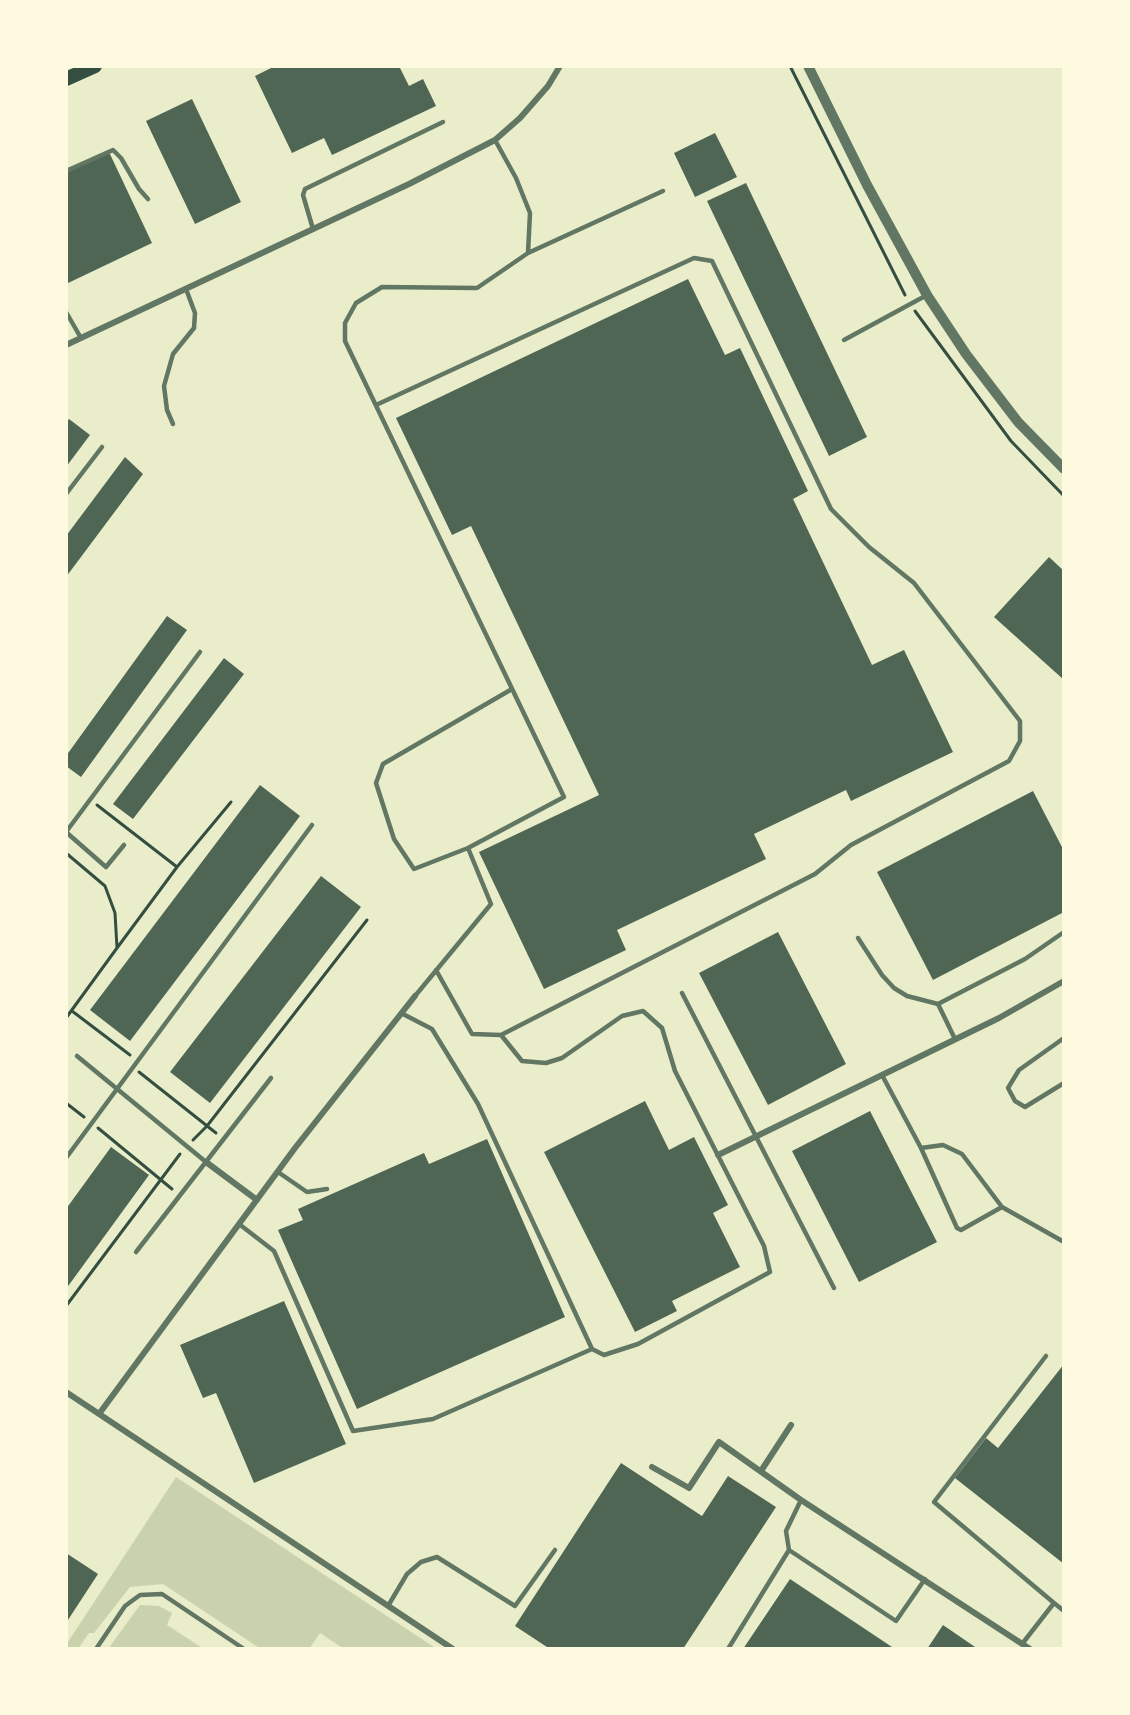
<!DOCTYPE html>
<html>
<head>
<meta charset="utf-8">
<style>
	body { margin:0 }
	#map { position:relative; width:1130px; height:1715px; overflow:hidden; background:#e9edc9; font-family:"Fira Sans Condensed",sans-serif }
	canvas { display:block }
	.frame { position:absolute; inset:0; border:68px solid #fefae0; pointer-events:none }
</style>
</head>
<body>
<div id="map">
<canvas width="1130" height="1715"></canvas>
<div class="frame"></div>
</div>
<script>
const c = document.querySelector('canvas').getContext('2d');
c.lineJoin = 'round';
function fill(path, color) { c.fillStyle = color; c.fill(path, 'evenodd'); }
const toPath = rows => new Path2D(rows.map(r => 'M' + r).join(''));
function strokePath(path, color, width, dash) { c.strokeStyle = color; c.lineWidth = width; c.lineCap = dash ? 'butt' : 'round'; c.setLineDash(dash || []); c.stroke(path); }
const green = toPath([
	[176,1477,437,1649,344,1649,320,1633,309,1649,261,1649,163,1584,130,1587,94,1633,89,1633,78,1649,66,1649,66,1645],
	[140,1605,159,1606,172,1613,167,1625,204,1649,108,1649]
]);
const building = toPath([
	[275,66,399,66,409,86,423,79,436,106,332,155,324,138,292,153,255,76],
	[192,99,241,202,195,224,146,121],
	[715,133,737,177,695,197,674,153],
	[109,152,152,243,66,284,66,173],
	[746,183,867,437,829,456,707,201],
	[688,279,725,355,740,348,808,491,793,499,872,665,904,650,953,752,851,801,846,790,754,834,766,859,617,930,626,950,544,989,479,852,599,795,471,526,452,535,396,418],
	[69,419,90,435,66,467,66,423],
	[125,457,143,474,66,577,66,536],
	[1049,557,1064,571,1064,680,994,617],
	[167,616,187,630,81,777,66,766,66,756],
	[224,658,244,674,133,819,113,804],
	[260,785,300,816,130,1041,90,1010],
	[1033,791,1064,851,1064,912,933,980,877,872],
	[321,876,361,907,210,1103,170,1072],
	[778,932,846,1064,768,1105,699,973],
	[645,1101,669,1150,694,1137,728,1205,713,1213,740,1267,672,1301,677,1311,635,1332,544,1152],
	[870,1111,937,1242,859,1282,792,1151],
	[487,1139,565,1317,357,1409,278,1230,303,1220,298,1209,424,1153,429,1164],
	[111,1147,149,1175,66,1289,66,1209],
	[284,1301,346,1444,254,1483,216,1393,203,1398,180,1345],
	[1064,1364,1064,1564,955,1478,986,1438,998,1448],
	[621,1463,702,1516,728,1476,776,1507,683,1649,550,1649,515,1626],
	[66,1553,98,1574,66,1623],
	[790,1579,895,1649,743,1649],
	[943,1625,978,1649,927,1649]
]);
const path = toPath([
	[790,66,905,295],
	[915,311,1011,441,1064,496],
	[97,805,177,867,117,948],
	[66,853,105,886,115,913,117,948,66,1018],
	[177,867,231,802],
	[72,1011,130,1055],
	[139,1072,216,1133],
	[66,1103,84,1117],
	[98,1128,172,1189],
	[193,1140,207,1126,367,920],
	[66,1306,180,1154]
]);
const service = toPath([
	[66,171,113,150,121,158,139,189,148,199],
	[313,229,303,195,305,189,443,122],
	[528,253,663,191],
	[66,312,81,338],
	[844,340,927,295],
	[376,405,694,258,712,261,831,509,869,547,914,583,1020,721,1020,741,1009,761,851,845,815,874,501,1035,472,1034,436,970],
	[173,424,167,410,164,386,173,354,194,328,195,313,186,289],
	[66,494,102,447],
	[124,845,106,867,66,832,200,652],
	[468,848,414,869,394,839,376,783,383,764,512,689],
	[858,938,882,975,894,988,907,996,938,1004],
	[682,993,834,1288],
	[415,996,491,904,468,848,564,797,345,341,345,323,356,303,382,287,477,288,528,253,530,213,516,178,495,140],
	[501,1035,522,1061,546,1063,562,1058,622,1016,643,1011,662,1028,675,1071,764,1246,770,1272,638,1344,604,1355,592,1349],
	[1064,1038,1019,1070,1008,1088,1015,1101,1025,1107,1064,1083],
	[955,1039,938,1004,1025,959,1064,932],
	[77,1056,206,1162],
	[882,1075,921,1148,957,1228,961,1230,1002,1207,962,1154,943,1145,921,1148],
	[66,1158,312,825],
	[278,1172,307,1192,327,1189],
	[1002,1207,1064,1242],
	[239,1224,274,1251,353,1431,433,1419,592,1349,478,1104,432,1029,401,1013],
	[136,1252,271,1078],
	[801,1500,786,1531,789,1550,896,1621,925,1579],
	[1054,1603,1064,1611],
	[388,1606,407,1574,421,1562,437,1557,515,1606,555,1550],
	[1022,1644,1054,1603,934,1502,1046,1356],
	[96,1649,125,1606,140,1595,162,1594,244,1649],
	[728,1649,789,1550]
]);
const minor = toPath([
	[66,345,409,184,495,140,520,118,548,86,560,66],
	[718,1155,999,1018,1064,981],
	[206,1162,257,1200],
	[66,1392,453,1649],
	[99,1414,295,1148,415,996],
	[652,1467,689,1488,719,1442,801,1500,1030,1649],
	[761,1471,791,1425]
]);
const tertiary = toPath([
	[808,66,867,185,927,295,966,354,1018,422,1064,469]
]);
const trunk = toPath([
	[66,79,95,66]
]);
fill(green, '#cad2ad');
fill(building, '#4f6655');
strokePath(path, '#344e41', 3);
strokePath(service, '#617663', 4.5);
strokePath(minor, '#617663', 6);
strokePath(tertiary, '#617663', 10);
strokePath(trunk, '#344e41', 14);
</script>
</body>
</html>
